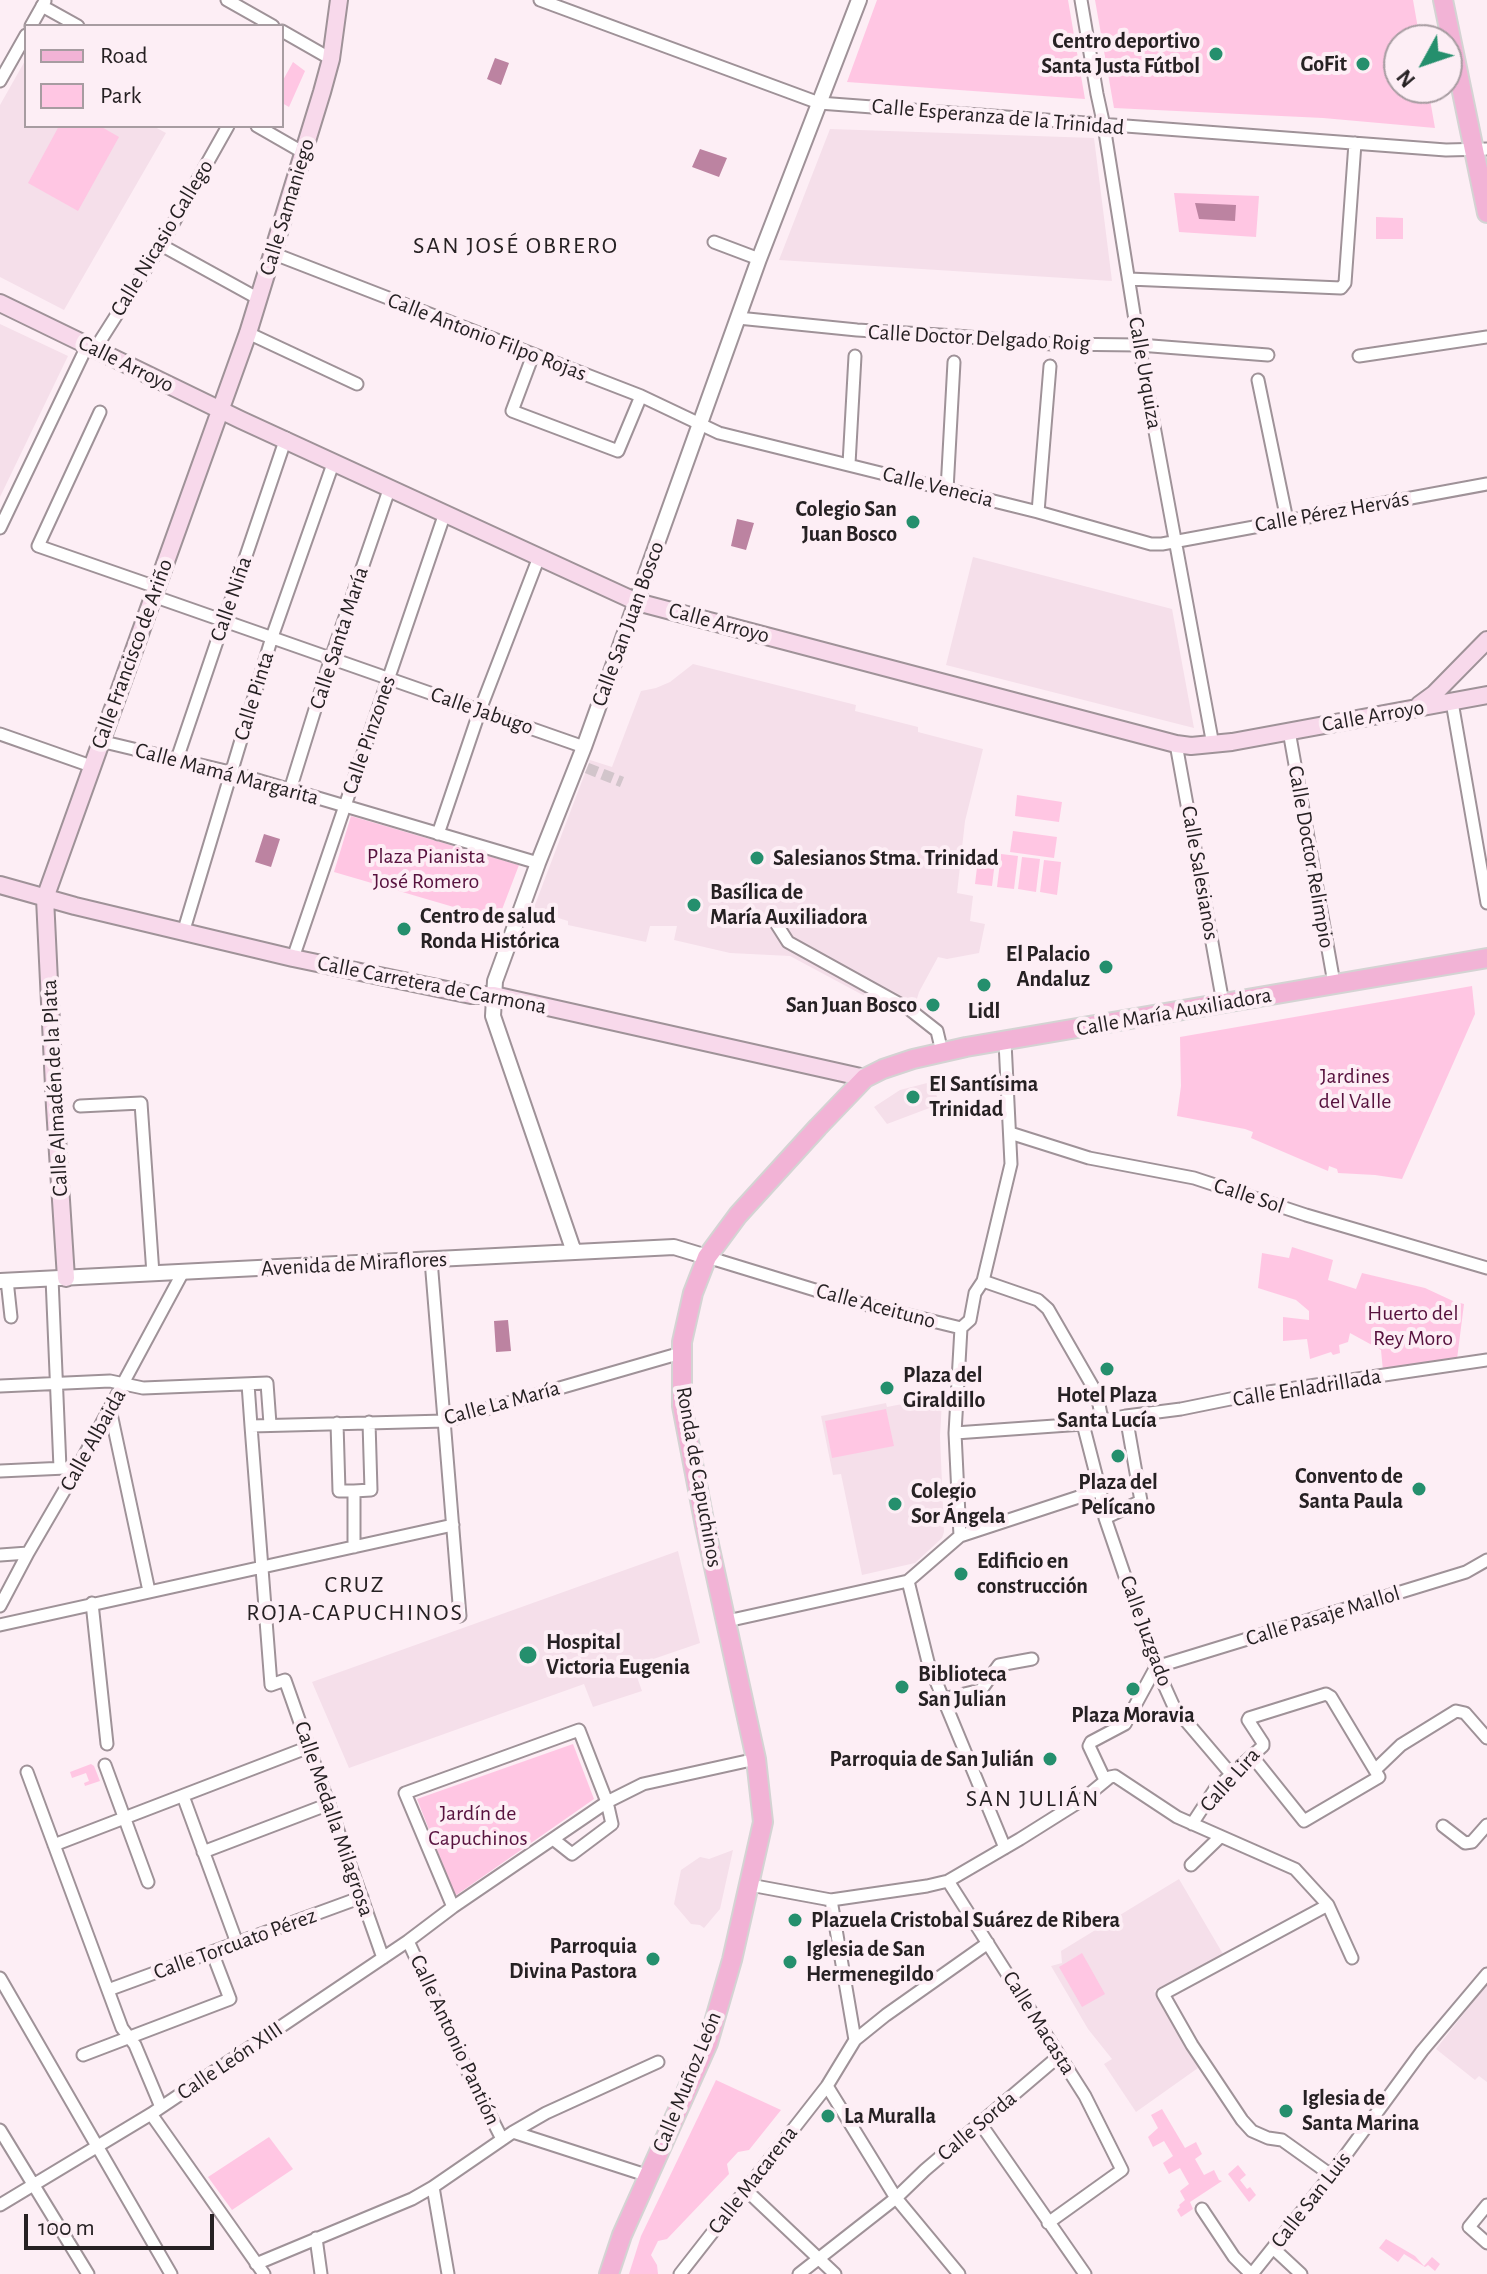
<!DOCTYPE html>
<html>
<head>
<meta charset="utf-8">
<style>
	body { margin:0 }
	#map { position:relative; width:1487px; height:2274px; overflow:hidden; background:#fdeef5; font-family:"Alegreya Sans",sans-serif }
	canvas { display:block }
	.legend { position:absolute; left:24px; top:24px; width:260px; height:104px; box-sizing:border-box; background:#fdeef5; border:2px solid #a79ca1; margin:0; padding:10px 14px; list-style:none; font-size:24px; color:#262123 }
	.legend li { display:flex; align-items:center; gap:16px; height:40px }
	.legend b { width:40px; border:2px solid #a79ca1 }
	.north { position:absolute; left:1383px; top:24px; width:80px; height:80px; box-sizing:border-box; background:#fdeef5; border:2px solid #a79ca1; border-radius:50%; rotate:230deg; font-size:22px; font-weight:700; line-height:32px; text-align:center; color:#262123 }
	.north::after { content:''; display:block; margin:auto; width:28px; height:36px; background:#258f6d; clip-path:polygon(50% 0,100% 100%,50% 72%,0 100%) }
	.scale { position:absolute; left:24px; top:2214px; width:190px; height:36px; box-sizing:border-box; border:4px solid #262123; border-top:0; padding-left:10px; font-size:24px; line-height:28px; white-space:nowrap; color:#262123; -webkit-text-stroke:6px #fdeef5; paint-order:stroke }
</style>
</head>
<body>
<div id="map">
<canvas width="1487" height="2274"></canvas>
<ul class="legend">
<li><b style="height:10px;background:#f2b3d6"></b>Road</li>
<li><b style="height:22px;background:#ffc6e3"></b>Park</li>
</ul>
<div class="north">N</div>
<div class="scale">100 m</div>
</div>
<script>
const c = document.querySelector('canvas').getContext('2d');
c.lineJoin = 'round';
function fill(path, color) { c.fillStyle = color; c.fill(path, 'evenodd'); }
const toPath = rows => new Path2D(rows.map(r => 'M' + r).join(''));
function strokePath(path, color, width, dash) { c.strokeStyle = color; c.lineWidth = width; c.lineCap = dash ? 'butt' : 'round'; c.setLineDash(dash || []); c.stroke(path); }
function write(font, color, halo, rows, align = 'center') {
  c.font = font + ' "Alegreya Sans",sans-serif'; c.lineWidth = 8; c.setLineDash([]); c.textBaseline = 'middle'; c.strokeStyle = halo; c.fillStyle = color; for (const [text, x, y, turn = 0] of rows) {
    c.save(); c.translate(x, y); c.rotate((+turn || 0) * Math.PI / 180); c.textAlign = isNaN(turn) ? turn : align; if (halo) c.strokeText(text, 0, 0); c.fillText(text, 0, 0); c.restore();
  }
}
const built = toPath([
	[26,59,26,126,153,126,166,133,64,310,0,277,0,105],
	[830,129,1094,138,1112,281,779,260],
	[0,324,68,356,0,497],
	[973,557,1172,609,1194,728,946,665],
	[693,664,856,705,855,711,918,727,918,732,983,749,965,821,957,893,973,896,970,921,985,924,979,953,947,959,938,957,919,992,916,1002,902,1016,790,956,730,953,674,940,677,926,650,926,646,942,568,925,568,921,533,910,590,760,612,767,641,691,656,688,670,682],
	[931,1082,940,1104,887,1124,874,1107,900,1090],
	[938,1397,942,1401,940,1436,944,1532,942,1538,915,1563,862,1575,841,1474,833,1475,821,1416,886,1403,887,1407],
	[678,1551,700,1643,633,1666,642,1691,593,1707,584,1684,349,1768,312,1682],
	[733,1850,720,1909,704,1928,700,1925,691,1924,674,1904,681,1870,700,1857,709,1859],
	[1179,1879,1223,1954,1154,1991,1198,2068,1136,2112,1104,2064,1112,2059,1088,2029,1051,1966,1062,1963,1061,1951],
	[1487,1984,1487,2082,1479,2076,1475,2080,1436,2049]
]);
const green = toPath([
	[877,0,1068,0,1085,99,847,82],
	[1095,0,1413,0,1420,40,1399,40,1399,88,1428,88,1435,128,1323,118,1114,108],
	[293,62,305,71,289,107,282,103,282,82],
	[59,126,100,126,119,137,78,211,28,183],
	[1174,193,1259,196,1256,237,1179,232],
	[1376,217,1403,218,1403,239,1376,239],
	[1017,795,1062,802,1059,822,1015,816],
	[351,816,519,865,498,920,334,872],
	[1013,831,1057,837,1054,858,1010,852],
	[979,851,996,853,992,886,975,884],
	[1001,854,1018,856,1014,889,997,887],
	[1022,857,1040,859,1036,892,1018,889],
	[1044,860,1061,862,1057,895,1040,892],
	[1472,986,1475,1014,1402,1179,1375,1175,1338,1173,1337,1169,1329,1166,1328,1171,1251,1138,1253,1132,1245,1129,1177,1116,1181,1086,1180,1037],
	[1292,1247,1333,1260,1328,1280,1356,1289,1362,1273,1425,1288,1453,1301,1464,1304,1457,1359,1383,1371,1381,1350,1350,1333,1348,1342,1339,1345,1340,1353,1333,1355,1331,1352,1310,1359,1307,1339,1283,1341,1283,1317,1309,1320,1309,1311,1296,1300,1258,1288,1262,1253,1289,1258],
	[886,1409,894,1446,832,1458,825,1421],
	[573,1744,594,1799,455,1896,417,1799],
	[91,1764,94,1766,100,1781,85,1786,84,1783,89,1781,86,1773,72,1778,70,1772],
	[1082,1953,1105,1994,1082,2007,1059,1967],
	[716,2080,781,2110,749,2150,738,2152,727,2164,729,2174,667,2239,658,2241,651,2255,657,2265,658,2274,629,2274,641,2236],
	[1162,2109,1185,2148,1196,2142,1202,2154,1195,2159,1204,2175,1214,2170,1219,2180,1222,2181,1190,2202,1193,2209,1181,2217,1177,2210,1180,2207,1179,2205,1185,2200,1180,2191,1189,2184,1180,2168,1169,2174,1163,2163,1173,2156,1164,2141,1153,2147,1148,2137,1158,2128,1151,2115],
	[269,2137,293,2169,232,2210,208,2177],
	[1238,2165,1246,2175,1240,2180,1247,2189,1250,2187,1256,2195,1249,2202,1228,2174],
	[1386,2239,1415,2256,1424,2266,1432,2257,1440,2264,1435,2271,1428,2265,1425,2267,1404,2254,1398,2262,1379,2248]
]);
const water = toPath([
	[495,58,509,63,501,85,487,79],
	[700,149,727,158,719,177,692,167],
	[1195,203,1236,205,1235,221,1199,219],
	[737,519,754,523,746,550,731,546],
	[264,834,280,839,271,867,255,862],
	[508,1320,511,1351,496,1352,494,1321]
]);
const minorTunnel = toPath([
	[587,768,622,782]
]);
const minor = toPath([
	[227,0,273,26],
	[540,0,819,103,1446,150,1487,149],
	[1081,0,1097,94,1104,126,1139,345,1213,745],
	[42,6,78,26],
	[31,26,45,1],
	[282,31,331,59],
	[0,81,26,35],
	[257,126,304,153],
	[714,242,759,259],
	[161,245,259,299],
	[272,253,641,396,719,433,1038,512,1151,544,1162,544,1487,484],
	[1129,279,1341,288,1345,283,1355,143],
	[738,318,857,330,956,336,1052,344,1139,345,1268,355],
	[248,333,357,384],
	[95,349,161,245,228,126],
	[533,355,512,411,618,451,641,396],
	[1359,356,1487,337],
	[1258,380,1287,520],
	[100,412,38,546,156,587],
	[849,464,855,356],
	[947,490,954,362],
	[1038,512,1050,366],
	[0,528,87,346],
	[153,596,584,747],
	[1452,702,1487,903],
	[1289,731,1334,983],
	[0,734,91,766],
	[100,741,230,772,538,863],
	[1176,744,1223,1003],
	[177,759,286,438],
	[290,790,331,658,390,487],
	[438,834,480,710,539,557],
	[774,920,788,942,909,1009,937,1031,942,1052],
	[183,933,272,637,334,461],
	[293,958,445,513],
	[1005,1042,1011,1164,983,1281,1038,1300,1048,1309,1097,1394,1102,1420],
	[80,1106,141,1103,153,1274],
	[1010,1133,1089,1158,1194,1178,1306,1215,1487,1268],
	[707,1257,851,1301,961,1328],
	[431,1260,460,1616],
	[52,1278,60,1468],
	[7,1280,11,1317],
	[248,1384,251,1426,445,1421,681,1353],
	[0,1386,110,1381,143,1388,267,1383,270,1424],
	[110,1409,149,1591],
	[1126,1416,1141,1501,1105,1518,1100,1490,1083,1424,1126,1416,1181,1409,1255,1394,1487,1360],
	[337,1423,339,1491,354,1491,371,1490,369,1422],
	[251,1426,271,1685,285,1680,383,1958],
	[955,1433,1083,1424],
	[0,1471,66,1468],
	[354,1491,354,1547],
	[1105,1518,1156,1667,1174,1707,1231,1774],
	[960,1536,1100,1490],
	[0,1555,28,1553],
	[908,1581,928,1662,1005,1848],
	[92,1603,107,1744],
	[0,1606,28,1553,78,1467,183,1272],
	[727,1621,908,1581,960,1536,955,1433,961,1328,970,1320,975,1293,983,1281],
	[0,1625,453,1525],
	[943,1699,981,1690,999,1665,1032,1659],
	[105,1765,148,1882],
	[1375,1770,1401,1745,1456,1711,1465,1713,1487,1738],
	[27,1772,122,2028,135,2045,161,2107],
	[1105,1780,1089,1746,1091,1742,1125,1724,1156,1667,1466,1572,1487,1560],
	[183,1796,237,1943],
	[1192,1824,1215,1789,1263,1746,1263,1743,1248,1720,1249,1718,1326,1694,1331,1697,1379,1777,1304,1821,1252,1756],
	[1443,1826,1465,1843,1472,1842,1487,1825],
	[54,1845,309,1747],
	[203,1852,329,1804],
	[1191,1865,1220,1837],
	[948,1881,1085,2096,1122,2170,1048,2223],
	[750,1885,831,1900,927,1886,948,1881,1020,1839,1082,1800,1110,1777,1115,1776,1177,1817,1295,1869,1328,1905,1352,1958],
	[831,1900,855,2040],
	[1328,1905,1163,1994,1192,2045,1242,2120,1252,2131,1268,2138,1282,2140,1331,2175],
	[453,1907,405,1793,579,1730,607,1802,612,1824,572,1854,553,1839],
	[408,1941,467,2070,502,2139],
	[0,1978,171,2274],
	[108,1990,362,1897],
	[83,2055,230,1999,212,1952],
	[827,2086,896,2198,959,2274],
	[151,2114,264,2274],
	[980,2123,1085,2274],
	[0,2130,88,2274],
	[513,2132,649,2176],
	[433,2187,448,2274],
	[745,2189,835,2274],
	[0,2205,151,2114,408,1941,453,1907,607,1802,643,1784,756,1759],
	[1487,2205,1469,2227,1487,2243],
	[1202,2209,1234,2257,1251,2274],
	[316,2238,321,2274],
	[1273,2248,1301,2274],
	[256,2264,412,2199,433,2187,513,2132,546,2113,658,2062],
	[680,2274,827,2086,855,2040,886,2015,988,1943],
	[799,2274,896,2198,925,2170,1059,2056],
	[1252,2274,1331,2175,1422,2051,1487,1974]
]);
const tertiary = toPath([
	[574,1252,493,1016,495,981,538,863,584,747,759,259,859,0],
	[0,1281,674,1247,707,1257]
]);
const secondary = toPath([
	[0,303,241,420,637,602,1176,744,1191,746,1232,742,1487,695],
	[1419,705,1434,694,1487,640],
	[0,885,75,906,293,958,471,995,494,995,865,1078],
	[66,1278,55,1107,45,898,248,333,322,92,331,59,339,0]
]);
const primary = toPath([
	[1443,0,1487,213],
	[609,2274,622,2235,708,2043,732,1960,763,1822,756,1759,705,1526,682,1406,682,1342,693,1293,707,1257,738,1215,818,1127,865,1078,883,1069,913,1059,966,1047,1487,958]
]);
const markers = [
	[1216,54,8,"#258f6d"],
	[1363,64,8,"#258f6d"],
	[913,522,8,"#258f6d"],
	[757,858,8,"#258f6d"],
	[694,905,8,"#258f6d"],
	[404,929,8,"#258f6d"],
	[1106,967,8,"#258f6d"],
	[984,985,8,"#258f6d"],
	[933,1005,8,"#258f6d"],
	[913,1097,8,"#258f6d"],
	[1107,1369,8,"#258f6d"],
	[887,1388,8,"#258f6d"],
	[1118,1456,8,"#258f6d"],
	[1419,1489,8,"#258f6d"],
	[895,1504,8,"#258f6d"],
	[961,1574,8,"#258f6d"],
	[528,1655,10,"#258f6d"],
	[902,1687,8,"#258f6d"],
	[1133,1689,8,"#258f6d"],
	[1050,1759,8,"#258f6d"],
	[795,1920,8,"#258f6d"],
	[653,1959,8,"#258f6d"],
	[790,1962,8,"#258f6d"],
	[1286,2111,8,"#258f6d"],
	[828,2116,8,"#258f6d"]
];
const poiNames = [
	["Centro deportivo",1200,41,"right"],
	["Santa Justa Fútbol",1200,66,"right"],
	["GoFit",1347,64,"right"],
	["Colegio San",897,509,"right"],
	["Juan Bosco",897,534,"right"],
	["Salesianos Stma. Trinidad",773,858],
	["Basílica de",710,892],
	["María Auxiliadora",710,917],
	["Centro de salud",420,916],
	["Ronda Histórica",420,941],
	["El Palacio",1090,954,"right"],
	["Andaluz",1090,979,"right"],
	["San Juan Bosco",917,1005,"right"],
	["Lidl",984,1011,"center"],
	["EI Santísima",929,1084],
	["Trinidad",929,1109],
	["Plaza del",903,1375],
	["Giraldillo",903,1400],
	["Hotel Plaza",1107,1395,"center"],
	["Santa Lucía",1107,1420,"center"],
	["Convento de",1403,1476,"right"],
	["Santa Paula",1403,1501,"right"],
	["Plaza del",1118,1482,"center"],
	["Pelícano",1118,1507,"center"],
	["Colegio",911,1491],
	["Sor Ángela",911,1516],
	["Edificio en",977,1561],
	["construcción",977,1586],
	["Hospital",546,1642],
	["Victoria Eugenia",546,1667],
	["Biblioteca",918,1674],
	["San Julian",918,1699],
	["Plaza Moravia",1133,1715,"center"],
	["Parroquia de San Julián",1034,1759,"right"],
	["Plazuela Cristobal Suárez de Ribera",811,1920],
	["Parroquia",637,1946,"right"],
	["Divina Pastora",637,1971,"right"],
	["Iglesia de San",806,1949],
	["Hermenegildo",806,1974],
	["Iglesia de",1302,2098],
	["Santa Marina",1302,2123],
	["La Muralla",844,2116]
];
const streetNames = [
	["Calle Esperanza de la Trinidad",998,117,5],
	["Calle Samaniego",287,207,-73],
	["Calle Nicasio Gallego",162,238,-59],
	["Calle Antonio Filpo Rojas",487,337,21],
	["Calle Doctor Delgado Roig",979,338,3],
	["Calle Arroyo",126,364,26],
	["Calle Urquiza",1145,373,80],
	["Calle Venecia",938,487,14],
	["Calle Pérez Hervás",1332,512,-10],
	["Calle Niña",231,599,-71],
	["Calle Arroyo",719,623,15],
	["Calle San Juan Bosco",628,624,-70],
	["Calle Santa María",339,638,-72],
	["Calle Francisco de Ariño",132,654,-70],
	["Calle Pinta",254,696,-73],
	["Calle Jabugo",482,711,19],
	["Calle Arroyo",1373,716,-10],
	["Calle Pinzones",369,735,-71],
	["Calle Mamá Margarita",227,774,15],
	["Calle Doctor Relimpio",1311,857,80],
	["Calle Salesianos",1200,873,80],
	["Calle Carretera de Carmona",432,985,11],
	["Calle María Auxiliadora",1174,1012,-10],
	["Calle Almadén de la Plata",55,1088,-93],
	["Calle Sol",1249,1196,18],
	["Avenida de Miraflores",354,1264,-3],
	["Calle Aceituno",876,1306,15],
	["Calle Enladrillada",1307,1388,-9],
	["Calle La María",502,1403,-15],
	["Calle Albaida",93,1440,-61],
	["Ronda de Capuchinos",699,1477,80],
	["Calle Pasaje Mallol",1323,1616,-17],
	["Calle Juzgado",1146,1631,70],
	["Calle Lira",1230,1780,-48],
	["Calle Medalla Milagrosa",334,1819,71],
	["Calle Torcuato Pérez",235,1944,-20],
	["Calle Macasta",1039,2023,58],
	["Calle Antonio Pantión",455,2040,65],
	["Calle León XIII",230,2061,-34],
	["Calle Muñoz León",687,2082,-68],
	["Calle Sorda",977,2126,-40],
	["Calle Macarena",753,2180,-52],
	["Calle San Luis",1311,2200,-52]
];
const parkNames = [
	["Plaza Pianista",426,856],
	["José Romero",426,881],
	["Jardines",1355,1076],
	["del Valle",1355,1101],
	["Huerto del",1413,1313],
	["Rey Moro",1413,1338],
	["Jardín de",478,1813],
	["Capuchinos",478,1838]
];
const neighbourhoodNames = [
	["SAN JOSÉ OBRERO",516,246],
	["CRUZ",355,1585],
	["ROJA-CAPUCHINOS",355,1613],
	["SAN JULIÁN",1033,1799]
];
fill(built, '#f5dfea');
fill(green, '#ffc6e3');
fill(water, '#bc83a1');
strokePath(minorTunnel, '#d2c5cb', 11, [11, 5.5]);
strokePath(minor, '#9f9298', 15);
strokePath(tertiary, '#9f9298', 18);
strokePath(secondary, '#9f9298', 20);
strokePath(primary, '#d4d3d3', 22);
strokePath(minor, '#fff', 11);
strokePath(tertiary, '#fff', 14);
strokePath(secondary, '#f8d9eb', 16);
strokePath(primary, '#f2b3d6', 18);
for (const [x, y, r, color] of markers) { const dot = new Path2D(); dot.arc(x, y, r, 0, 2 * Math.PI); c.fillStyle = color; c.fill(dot); strokePath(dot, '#fdeef5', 3); }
write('bold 22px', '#262123', '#fdeef5', poiNames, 'left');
write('22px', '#262123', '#fdeef5', streetNames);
write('22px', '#57123e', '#fdeef5', parkNames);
c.letterSpacing = '2px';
write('24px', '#262123', '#fdeef5', neighbourhoodNames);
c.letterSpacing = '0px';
</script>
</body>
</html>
